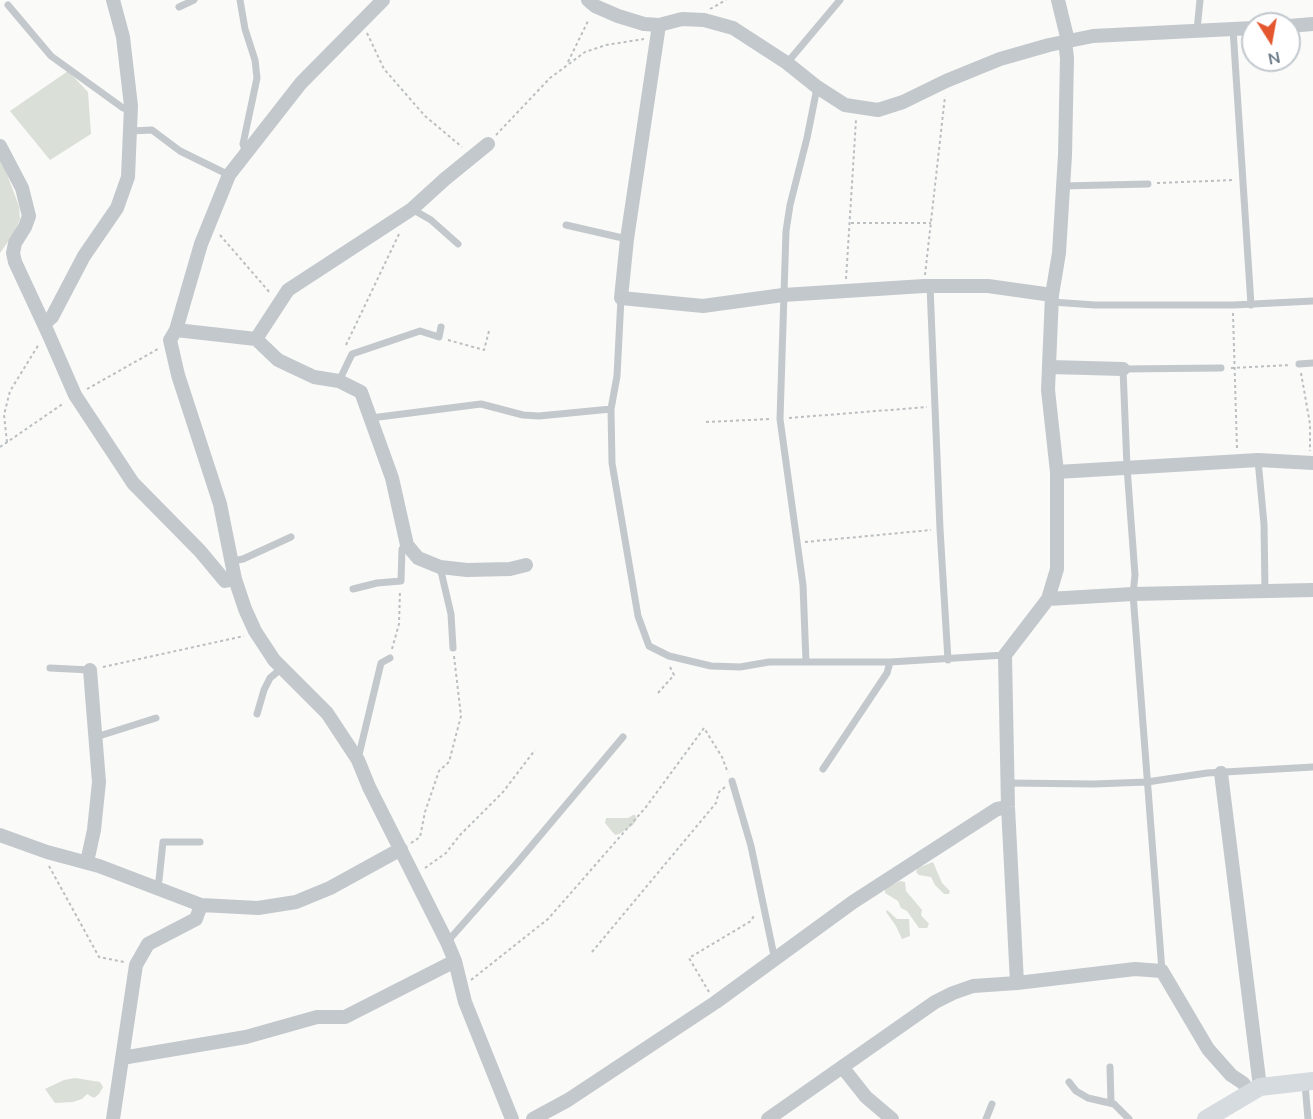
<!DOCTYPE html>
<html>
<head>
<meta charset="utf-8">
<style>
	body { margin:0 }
	#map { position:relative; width:1313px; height:1119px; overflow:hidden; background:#fafaf8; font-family:"Nunito Sans",sans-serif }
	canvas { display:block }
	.north { position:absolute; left:1241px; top:12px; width:60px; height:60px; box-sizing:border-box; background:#fff; border:2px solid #c1c8cd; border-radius:50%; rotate:169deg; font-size:16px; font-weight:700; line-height:24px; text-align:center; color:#657683 }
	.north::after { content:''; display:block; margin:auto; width:21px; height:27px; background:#e4572e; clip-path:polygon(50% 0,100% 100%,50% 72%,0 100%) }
</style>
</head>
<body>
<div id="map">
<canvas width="1313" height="1119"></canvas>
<div class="north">N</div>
</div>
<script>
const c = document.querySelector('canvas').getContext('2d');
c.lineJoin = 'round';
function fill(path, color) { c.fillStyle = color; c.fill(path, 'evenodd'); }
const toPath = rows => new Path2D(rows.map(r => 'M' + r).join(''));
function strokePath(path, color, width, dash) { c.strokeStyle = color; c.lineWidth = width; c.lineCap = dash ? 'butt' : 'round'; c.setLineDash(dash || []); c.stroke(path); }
const green = toPath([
	[68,71,88,92,91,134,50,160,10,111],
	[0,156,19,206,20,219,15,232,0,253],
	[633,815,635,815,637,819,633,825,619,834,615,835,605,823,606,818,628,818],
	[933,862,942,883,950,891,949,894,944,894,935,885,931,877,919,875,916,872,918,868],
	[900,881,905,882,906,891,922,910,921,915,929,924,927,928,919,928,907,911,901,908,898,901,885,893,885,888],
	[887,910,897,919,909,919,910,936,902,939,896,926,886,912],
	[75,1078,100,1082,103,1087,99,1094,94,1098,87,1094,82,1099,73,1102,55,1103,45,1089,64,1080]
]);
const path = toPath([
	[710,9,726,0],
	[367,33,384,69,425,116,462,147],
	[568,62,589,19],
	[496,135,550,78,585,52,606,45,644,39],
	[1157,183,1235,180],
	[851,223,931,223],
	[220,235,271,294],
	[925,275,945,96],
	[846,279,856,120],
	[1233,313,1237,449],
	[448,340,484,350,489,331],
	[346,345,399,234],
	[1231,368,1291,365],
	[1301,373,1310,424,1310,451],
	[87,389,158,349],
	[789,418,927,407],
	[706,422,771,419],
	[7,442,4,415,10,391,39,344],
	[0,447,64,403],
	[805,542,931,530],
	[392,649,399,624,400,590],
	[103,667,244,636],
	[658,693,674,675,669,665],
	[411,843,420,837,425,812,439,771,449,762,461,716,454,656],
	[49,866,99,957,124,962],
	[425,868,446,853,460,835,503,792,535,750],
	[592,952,716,803,719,792,725,787],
	[471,980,548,919,646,807,704,728,722,757,728,773],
	[709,992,689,958,751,921,755,914]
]);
const lane = toPath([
	[240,0,245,29,255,60,257,78,243,144,246,153],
	[8,5,51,56,123,108,131,106],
	[179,7,194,0],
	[1233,29,1251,305],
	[1197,30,1200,0],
	[787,63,840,0],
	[131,131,152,130,180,151,229,175],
	[1062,186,1148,184],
	[412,209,431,220,458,244],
	[566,225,627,239],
	[930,286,940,529,948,660],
	[621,298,617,376,611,409,612,463,638,616,649,646,669,656,711,666,740,667,769,662,890,662,1005,655],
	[1052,302,1095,305,1233,305,1313,301],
	[1299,364,1313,363],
	[339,381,352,354,420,331,439,337,441,327],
	[371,418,481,404,523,415,539,416,611,409],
	[1258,460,1264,524,1265,590],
	[233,561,243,559,291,537],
	[440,567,451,614,453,648],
	[353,589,377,583,401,581,402,549,407,545],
	[806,662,803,585,780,419,786,231,790,205,807,138,817,88],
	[50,668,90,670],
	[257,714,264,690,270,678,282,668],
	[96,737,156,718],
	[358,759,381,663,390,658],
	[823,769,887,673,890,662],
	[732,781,751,846,773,951,777,957],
	[1008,783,1094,784,1147,782,1207,773,1313,767],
	[155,888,159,880,163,842,200,842],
	[447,942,517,863,623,737],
	[1162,971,1133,594,1135,575,1127,467,1123,369,1221,368],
	[1110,1067,1111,1103],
	[1069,1082,1076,1091,1088,1098,1114,1104,1129,1119],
	[1305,1084,1308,1119],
	[986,1119,992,1104]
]);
const street = toPath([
	[383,0,301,83,229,175,201,244,176,330,170,340,178,375,220,504,235,579,245,609,255,631,274,660,327,713,358,760,369,787,447,942,455,961,465,1002,512,1119],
	[588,0,595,6,618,16,644,24,659,25,682,19,704,20,733,28,787,63,817,87,845,105,878,110,903,102,946,81,1000,59,1049,45,1093,36,1253,28],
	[1058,0,1068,41],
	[659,25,627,239,621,298,703,306,783,295,924,286,988,286,1052,295],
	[1289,26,1313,24],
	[0,146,22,188,29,216,25,227,15,243,13,253,15,262,48,333,75,395,133,483,200,551,225,581,235,579],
	[44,324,52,317,84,256,117,208,128,177,131,106,123,37,113,0],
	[176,330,256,339,278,360,314,377,339,381,361,392,392,478,407,545,418,558,440,567,467,570,510,569,526,565],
	[256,339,288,290,412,209,445,179,488,144],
	[1050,367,1123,369],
	[1057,472,1258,460,1313,463],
	[1048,599,1133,594,1313,590],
	[1221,773,1260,1087],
	[0,835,47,852,99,866,201,905,258,908,296,902,330,888,401,849],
	[87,862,94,830,99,782,90,670],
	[1017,983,1008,807,1005,655,1048,599,1057,569,1057,472,1048,390,1052,295,1059,253,1065,155,1067,58,1065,41],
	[122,1058,246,1037,317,1017,345,1017,455,961],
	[843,1068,866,1097,892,1119],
	[113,1119,136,965,148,944,196,919,201,905],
	[533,1119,568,1100,716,1002,853,902,997,809,1008,807],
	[768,1119,935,1002,953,993,973,986,1017,983,1135,969,1162,971,1208,1049,1231,1075,1243,1083,1250,1092]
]);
const secondary = toPath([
	[1206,1119,1260,1087,1313,1081]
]);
fill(green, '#dadfd7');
strokePath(path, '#bbbfc2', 2, [3, 3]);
strokePath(lane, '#c3c8cc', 7);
strokePath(street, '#c3c8cc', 14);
strokePath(secondary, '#d6dbdf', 18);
</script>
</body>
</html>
